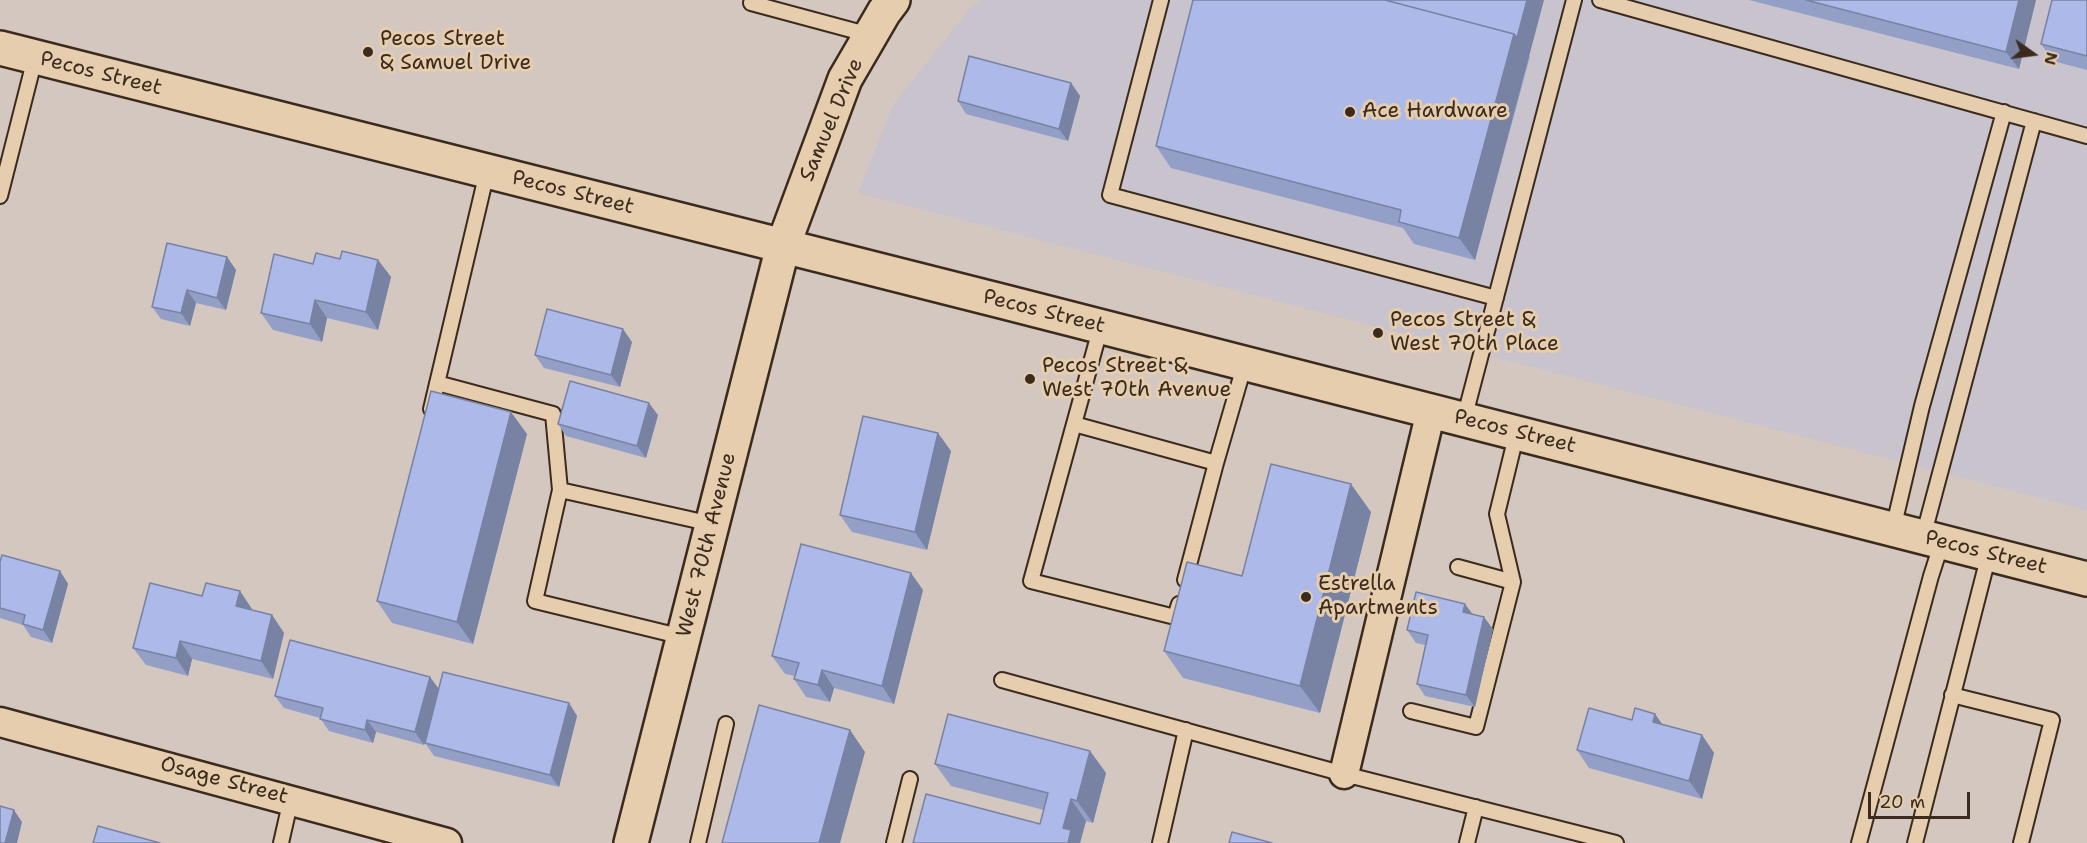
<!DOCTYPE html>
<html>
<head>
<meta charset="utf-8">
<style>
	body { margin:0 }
	#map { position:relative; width:2087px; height:843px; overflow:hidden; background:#d4c7bf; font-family:"Shantell Sans",sans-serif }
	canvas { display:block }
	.north { position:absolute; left:2003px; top:24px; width:60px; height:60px; -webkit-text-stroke:4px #e5cdad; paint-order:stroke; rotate:104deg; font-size:16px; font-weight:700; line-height:24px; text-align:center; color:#3b2a1e }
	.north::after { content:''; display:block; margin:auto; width:21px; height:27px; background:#3b2a1e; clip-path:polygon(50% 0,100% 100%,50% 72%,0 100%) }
	.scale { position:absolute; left:1868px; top:792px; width:102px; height:27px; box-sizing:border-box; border:3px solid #3b2a1e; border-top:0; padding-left:8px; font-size:18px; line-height:21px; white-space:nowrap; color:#3b2a1e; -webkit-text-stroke:4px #e5cdad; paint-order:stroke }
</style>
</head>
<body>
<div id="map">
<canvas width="2087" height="843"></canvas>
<div class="north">N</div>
<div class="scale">20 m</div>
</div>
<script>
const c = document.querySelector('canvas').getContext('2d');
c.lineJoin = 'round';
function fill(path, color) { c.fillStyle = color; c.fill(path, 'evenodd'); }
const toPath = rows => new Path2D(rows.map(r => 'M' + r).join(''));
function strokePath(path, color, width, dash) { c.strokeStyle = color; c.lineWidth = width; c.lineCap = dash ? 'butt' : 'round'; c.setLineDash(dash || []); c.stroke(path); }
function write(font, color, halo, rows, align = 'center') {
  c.font = font + ' "Shantell Sans",sans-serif'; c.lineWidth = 6; c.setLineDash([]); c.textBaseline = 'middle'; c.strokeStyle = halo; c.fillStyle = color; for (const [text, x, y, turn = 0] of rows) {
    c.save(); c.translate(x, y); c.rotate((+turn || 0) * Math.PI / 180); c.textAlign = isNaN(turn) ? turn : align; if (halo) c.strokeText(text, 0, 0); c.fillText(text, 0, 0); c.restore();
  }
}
const built = toPath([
	[981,0,2087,0,2087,510,858,193,893,105,971,7]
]);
const lane = toPath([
	[1161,0,1110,195,1496,298],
	[1600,0,2087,136],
	[751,3,870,35],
	[0,196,35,58],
	[1101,326,1074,424,1216,463,1245,363],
	[437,383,553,414,560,490],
	[431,409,487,172],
	[1464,419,1574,0],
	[1074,424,1031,581,1175,617,1179,604],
	[1893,529,1922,406,2004,112],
	[1923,537,2034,121],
	[1458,567,1513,582],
	[1185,580,1216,463],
	[683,637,535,601,560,490,712,524],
	[1002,680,1344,774,1616,843],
	[1952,695,2052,720,2021,843],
	[1411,711,1476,727,1513,582,1497,514,1517,432],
	[281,843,291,799],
	[698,843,726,724],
	[894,843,910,779],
	[1160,843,1186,730],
	[1467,843,1476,807],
	[1859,843,1931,576,1942,542],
	[1915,843,1989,554]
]);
const street = toPath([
	[0,722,447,843],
	[1344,774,1431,411]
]);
const secondary = toPath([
	[0,48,1005,302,2087,579],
	[631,843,783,246,845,79,884,12,893,0]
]);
const wall = toPath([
	[1749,0,2036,0,2019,69],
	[2087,0,2087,70,2053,61,2041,44],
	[1530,56,1475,260,1414,244,1403,228,1171,168,1156,146],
	[1071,83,1080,96,1068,141,966,114,958,101],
	[227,257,236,270,226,310,196,303,190,326,161,319,152,307],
	[340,259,378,260,391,277,378,330,327,318,322,342,273,330,261,313],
	[632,342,620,387,544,368,535,355],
	[658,415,646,458,566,436,558,424],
	[527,434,473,644,392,623,377,601],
	[951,451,927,550,852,532,840,515],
	[1371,512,1320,713,1183,678,1164,651,1242,576],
	[0,562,60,571,68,584,52,643,31,637,23,625,0,618],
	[923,590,894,704,834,688,830,702,806,697,794,679,795,676,785,674,772,656],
	[252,609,252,610,272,615,284,633,273,679,192,659,188,676,146,665,133,648],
	[1473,614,1493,629,1475,707,1425,696,1417,684,1425,645,1416,643,1407,630],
	[439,689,569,703,577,716,559,787,434,756,425,743,435,705,424,745,376,732,373,743,329,731,320,718,284,708,275,696],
	[1655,714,1662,724,1702,735,1714,753,1702,799,1589,768,1577,750,1632,720],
	[1090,751,1106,773,1093,823,1086,821,1080,843,913,843,1040,824,1044,810,951,786,935,764]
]);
const shadedWall = toPath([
	[1527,0,1544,0,1475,260,1459,238,1514,34],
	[2019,0,2036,0,2019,69,2006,52],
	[1071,83,1080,96,1068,141,1059,129],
	[227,257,236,270,226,310,217,298],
	[378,260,391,277,378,330,366,312],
	[187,290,196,303,190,326,181,313],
	[315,300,327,318,322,342,310,324],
	[623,329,632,342,620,387,611,375],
	[649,403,658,415,646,458,637,446],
	[511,412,527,434,473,644,457,622],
	[938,433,951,451,927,550,915,532],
	[1351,484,1371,512,1320,713,1300,686],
	[60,571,68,584,52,643,43,630],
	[911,573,923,590,894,704,882,686],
	[240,591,252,609,248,624,236,606],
	[1465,604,1474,616,1463,612],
	[272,615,284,633,273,679,261,661],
	[1484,617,1493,629,1475,707,1466,695],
	[180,641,192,659,188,676,176,658],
	[822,670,834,688,830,702,818,685],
	[430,677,439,689,424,745,415,732],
	[569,703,577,716,559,787,550,775],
	[1655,714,1667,731,1653,722],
	[367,720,376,732,373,743,365,730],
	[850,730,865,752,840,843,819,843],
	[1702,735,1714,753,1702,799,1689,781],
	[1090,751,1106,773,1093,823,1077,801],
	[1071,799,1086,821,1080,843,1068,843,1063,828],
	[14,810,22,822,17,843,5,843]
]);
const building = toPath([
	[1193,0,1385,0,1514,34,1459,238,1399,222,1401,210,1156,146,1193,0],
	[1385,0,1527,0,1517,38,1514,34,1385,0],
	[1806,0,2019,0,2006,52,1806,0],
	[2052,0,2087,0,2087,56,2041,44,2052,0],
	[969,56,1071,83,1059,129,958,101,969,56],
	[167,243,227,257,217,298,187,290,181,313,152,307,167,243],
	[342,251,378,260,366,312,315,300,310,324,261,313,274,254,313,264,316,253,340,259,342,251],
	[547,309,623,329,611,375,535,355,547,309],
	[570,381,649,403,637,446,558,424,570,381],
	[431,391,511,412,457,622,377,601,431,391],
	[863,416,938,433,915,532,840,515,863,416],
	[1271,464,1351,484,1300,686,1164,651,1187,562,1242,576,1271,464],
	[801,544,911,573,882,686,822,670,818,685,794,679,799,663,772,656,801,544],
	[2,555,60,571,43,630,23,624,25,615,0,608,0,562,2,555],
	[150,583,202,596,206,583,240,591,236,606,272,615,261,661,180,641,176,658,133,648,150,583],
	[1416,592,1465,604,1463,612,1484,617,1466,695,1417,684,1428,635,1407,630,1416,592],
	[290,640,430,677,415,732,367,720,365,730,320,719,323,708,275,696,290,640],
	[443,672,569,703,550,775,425,743,443,672],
	[759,705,850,730,819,843,722,843,759,705],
	[1589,708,1632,720,1635,708,1655,714,1653,722,1702,735,1689,781,1577,750,1589,708],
	[948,714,1090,751,1077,801,1071,799,1063,828,1071,830,1068,843,913,843,926,794,1040,824,1048,793,935,764,948,714],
	[0,806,14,810,5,843,0,843,0,806],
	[98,826,160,843,93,843,98,826],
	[1232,832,1272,843,1229,843,1232,832]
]);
const markers = [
	[368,52,6,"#3b2a1e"],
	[1350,112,6,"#3b2a1e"],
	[1378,333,6,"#3b2a1e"],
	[1030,379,6,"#3b2a1e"],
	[1306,597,6,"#3b2a1e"]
];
const poiNames = [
	["Pecos Street",380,40],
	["& Samuel Drive",380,64],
	["Ace Hardware",1362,112],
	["Pecos Street &",1390,321],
	["West 70th Place",1390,345],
	["Pecos Street &",1042,367],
	["West 70th Avenue",1042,391],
	["Estrella",1318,585],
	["Apartments",1318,609]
];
const streetNames = [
	["Pecos Street",101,74,14],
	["Samuel Drive",832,120,-67],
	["Pecos Street",573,193,14],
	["Pecos Street",1044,312,14],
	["Pecos Street",1515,432,14],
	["West 70th Avenue",707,545,-76],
	["Pecos Street",1986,553,14],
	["Osage Street",224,781,15]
];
fill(built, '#c8c3cc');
strokePath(lane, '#3b2a1e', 18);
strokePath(street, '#3b2a1e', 33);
strokePath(secondary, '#3b2a1e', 38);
strokePath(lane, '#e5cdad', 14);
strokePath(street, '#e5cdad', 28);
strokePath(secondary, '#e5cdad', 33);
fill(wall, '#949fc8');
fill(shadedWall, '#7882a3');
fill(building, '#acb9e9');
strokePath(building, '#7882a3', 1.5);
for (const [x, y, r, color] of markers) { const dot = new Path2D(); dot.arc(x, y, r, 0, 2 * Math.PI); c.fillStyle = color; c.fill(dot); strokePath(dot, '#e5cdad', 2); }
write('21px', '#3b2a1e', '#e5cdad', poiNames, 'left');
write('21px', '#3b2a1e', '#e5cdad', streetNames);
</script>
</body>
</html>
